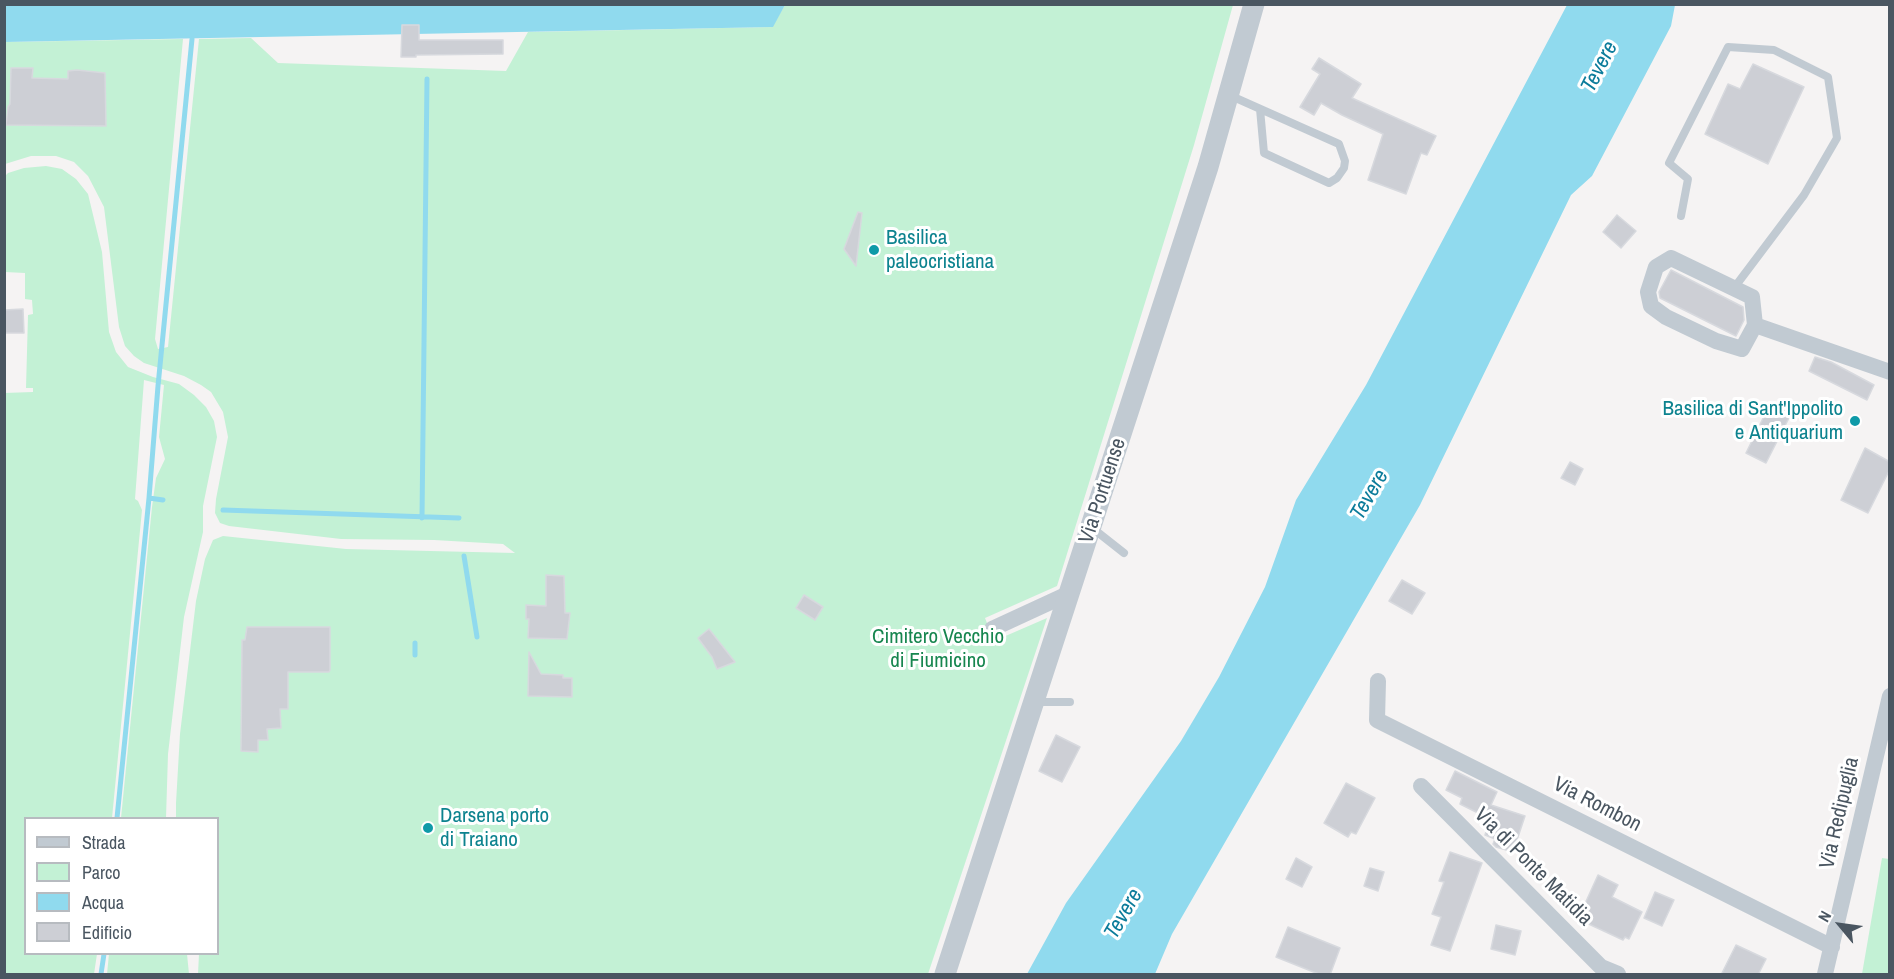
<!DOCTYPE html>
<html>
<head>
<meta charset="utf-8">
<style>
	body { margin:0 }
	#map { position:relative; width:1894px; height:979px; overflow:hidden; background:#f5f3f3; font-family:"Archivo Narrow",sans-serif }
	canvas { display:block }
	.frame { position:absolute; inset:0; border:6px solid #4a5661; pointer-events:none }
	.legend { position:absolute; left:24px; top:817px; width:195px; height:138px; box-sizing:border-box; background:#fff; border:2px solid #b7bbc0; margin:0; padding:8px 10px; list-style:none; font-size:18px; color:#4a5661 }
	.legend li { display:flex; align-items:center; gap:12px; height:30px }
	.legend b { width:30px; border:2px solid #b7bbc0 }
	.north { position:absolute; left:1810px; top:895px; width:60px; height:60px; -webkit-text-stroke:4px #fff; paint-order:stroke; rotate:299deg; font-size:16px; font-weight:700; line-height:24px; text-align:center; color:#4a5661 }
	.north::after { content:''; display:block; margin:auto; width:21px; height:27px; background:#4a5661; clip-path:polygon(50% 0,100% 100%,50% 72%,0 100%) }
</style>
</head>
<body>
<div id="map">
<canvas width="1894" height="979"></canvas>
<div class="frame"></div>
<ul class="legend">
<li><b style="height:8px;background:#c1cad2"></b>Strada</li>
<li><b style="height:16px;background:#c3f1d5"></b>Parco</li>
<li><b style="height:16px;background:#90daee"></b>Acqua</li>
<li><b style="height:16px;background:#cdcfd5"></b>Edificio</li>
</ul>
<div class="north">N</div>
</div>
<script>
const c = document.querySelector('canvas').getContext('2d');
c.lineJoin = 'round';
function fill(path, color) { c.fillStyle = color; c.fill(path, 'evenodd'); }
const toPath = rows => new Path2D(rows.map(r => 'M' + r).join(''));
function strokePath(path, color, width, dash) { c.strokeStyle = color; c.lineWidth = width; c.lineCap = dash ? 'butt' : 'round'; c.setLineDash(dash || []); c.stroke(path); }
function write(font, color, halo, rows, align = 'center') {
  c.font = font + ' "Archivo Narrow",sans-serif'; c.lineWidth = 6; c.setLineDash([]); c.textBaseline = 'middle'; c.strokeStyle = halo; c.fillStyle = color; for (const [text, x, y, turn = 0] of rows) {
    c.save(); c.translate(x, y); c.rotate((+turn || 0) * Math.PI / 180); c.textAlign = isNaN(turn) ? turn : align; if (halo) c.strokeText(text, 0, 0); c.fillText(text, 0, 0); c.restore();
  }
}
const green = toPath([
	[785,5,1233,5,1194,145,1057,586,985,618,994,641,1047,618,928,974,198,974,199,954,218,954,218,818,176,818,176,803,180,734,196,601,205,559,213,540,223,536,346,549,515,553,503,544,434,540,341,539,229,526,220,523,215,513,216,499,228,437,223,412,211,392,201,385,184,376,144,363,134,356,125,346,119,327,104,207,88,176,74,162,56,156,31,156,5,164,5,42,183,39,155,339,158,349,168,347,199,39,251,38,278,63,506,71,528,32,772,27],
	[46,166,62,169,76,179,88,194,102,252,109,332,116,352,128,367,153,377,179,384,194,395,206,407,214,421,217,437,203,506,203,532,184,617,168,754,166,818,121,818,152,507,156,478,165,459,159,437,164,385,144,380,135,499,138,501,142,510,112,818,26,818,26,954,97,954,94,974,5,974,4,393,33,392,33,388,26,388,28,315,33,314,32,300,25,299,25,273,5,272,5,176,8,173,24,168],
	[1882,858,1889,859,1889,974,1862,974],
	[109,954,187,954,189,974,107,974]
]);
const water = toPath([
	[4,5,785,5,773,27,5,42],
	[1567,5,1675,5,1671,26,1592,176,1571,195,1420,505,1172,934,1155,974,1027,974,1066,903,1181,741,1219,677,1265,587,1296,500,1366,385]
]);
const stream = toPath([
	[149,498,163,500],
	[223,510,459,518],
	[422,518,427,79],
	[464,556,477,637],
	[415,643,415,655],
	[117,818,149,498,158,386,192,39],
	[101,974,104,954]
]);
const building = toPath([
	[402,25,419,25,419,40,503,40,503,54,416,55,416,57,401,57,402,25],
	[1319,58,1361,84,1352,98,1436,136,1427,155,1421,153,1406,194,1368,180,1383,134,1342,115,1321,103,1314,115,1300,107,1320,74,1312,69,1319,58],
	[1753,64,1804,87,1768,164,1705,134,1728,84,1740,89,1753,64],
	[11,68,33,68,32,78,68,79,68,71,77,70,105,73,106,126,6,125,8,107,10,104,11,68],
	[858,212,862,213,856,266,844,249,858,212],
	[1617,215,1636,231,1621,248,1603,232,1617,215],
	[1671,270,1743,307,1744,320,1736,336,1660,298,1659,292,1671,270],
	[23,309,24,333,4,333,4,310,23,309],
	[1815,357,1831,362,1874,385,1867,400,1809,371,1815,357],
	[1771,402,1792,412,1766,463,1746,453,1771,402],
	[1865,448,1890,462,1890,469,1868,513,1841,500,1865,448],
	[1570,462,1583,469,1575,485,1561,478,1570,462],
	[546,575,564,576,565,613,570,613,567,639,528,638,529,619,526,619,526,605,546,606,546,575],
	[1402,580,1425,593,1412,614,1389,601,1402,580],
	[804,595,823,607,815,620,796,608,804,595],
	[247,627,330,627,330,670,329,672,288,672,288,709,280,709,281,728,267,729,268,740,258,740,258,752,241,751,242,640,245,640,247,627],
	[709,629,735,662,717,669,712,657,698,638,709,629],
	[529,652,541,674,563,675,563,678,572,678,572,697,528,696,529,652],
	[1056,735,1080,747,1062,782,1039,771,1056,735],
	[1455,771,1497,792,1491,805,1525,816,1513,852,1496,847,1493,844,1495,839,1485,835,1490,819,1460,804,1462,798,1446,790,1455,771],
	[1346,783,1375,798,1356,834,1351,832,1348,837,1324,823,1346,783],
	[1450,852,1482,863,1450,951,1431,945,1441,917,1432,914,1444,882,1439,881,1450,852],
	[1296,858,1312,867,1302,887,1286,879,1296,858],
	[1370,868,1384,872,1378,891,1364,886,1370,868],
	[1598,875,1618,885,1612,897,1642,912,1629,939,1625,937,1623,940,1578,919,1598,875],
	[1655,892,1674,900,1662,926,1644,918,1655,892],
	[1496,925,1521,931,1515,955,1491,949,1496,925],
	[1288,927,1340,948,1330,975,1321,975,1276,957,1288,927],
	[1736,945,1766,959,1758,975,1721,975,1736,945]
]);
const service = toPath([
	[1229,95,1339,144,1345,161,1344,168,1337,178,1329,183,1264,153,1260,109],
	[1681,216,1688,179,1669,163,1728,47,1774,50,1828,77,1837,138,1804,195,1734,288],
	[1091,527,1124,553],
	[1034,702,1070,702]
]);
const minor = toPath([
	[1671,258,1752,297,1755,325,1742,349,1716,341,1666,317,1651,306,1648,292,1656,267,1671,258],
	[1755,325,1890,372],
	[992,629,1070,593],
	[1378,681,1377,720,1832,947],
	[1421,786,1601,967,1618,974],
	[1825,974,1890,696]
]);
const tertiary = toPath([
	[945,974,1208,167,1254,4]
]);
const markers = [
	[874,250,6,"#0f9aa8"],
	[1855,421,6,"#0f9aa8"],
	[428,828,6,"#0f9aa8"]
];
const cultureNames = [
	["Basilica",886,238],
	["paleocristiana",886,262],
	["Basilica di Sant'Ippolito",1843,409,"right"],
	["e Antiquarium",1843,433,"right"],
	["Darsena porto",440,816],
	["di Traiano",440,840]
];
const streetNames = [
	["Via Portuense",1103,491,-72],
	["Via Rombon",1597,805,27],
	["Via Redipuglia",1840,813,-77],
	["Via di Ponte Matidia",1533,867,45]
];
const parkNames = [
	["Cimitero Vecchio",938,637],
	["di Fiumicino",938,661]
];
const waterNames = [
	["Tevere",1600,67,-63],
	["Tevere",1370,495,-60],
	["Tevere",1124,914,-60]
];
fill(green, '#c3f1d5');
fill(water, '#90daee');
strokePath(stream, '#90daee', 5);
fill(building, '#cdcfd5');
strokePath(building, '#d7d9de', 1.5);
strokePath(service, '#c1cad2', 8);
strokePath(minor, '#c1cad2', 16);
strokePath(tertiary, '#c1cad2', 21);
for (const [x, y, r, color] of markers) { const dot = new Path2D(); dot.arc(x, y, r, 0, 2 * Math.PI); c.fillStyle = color; c.fill(dot); strokePath(dot, '#fff', 2); }
write('21px', '#0d838f', '#fff', cultureNames, 'left');
write('21px', '#4a5661', '#fff', streetNames);
write('21px', '#17864f', '#fff', parkNames);
write('italic 22px', '#0c7c9b', '#fff', waterNames);
</script>
</body>
</html>
